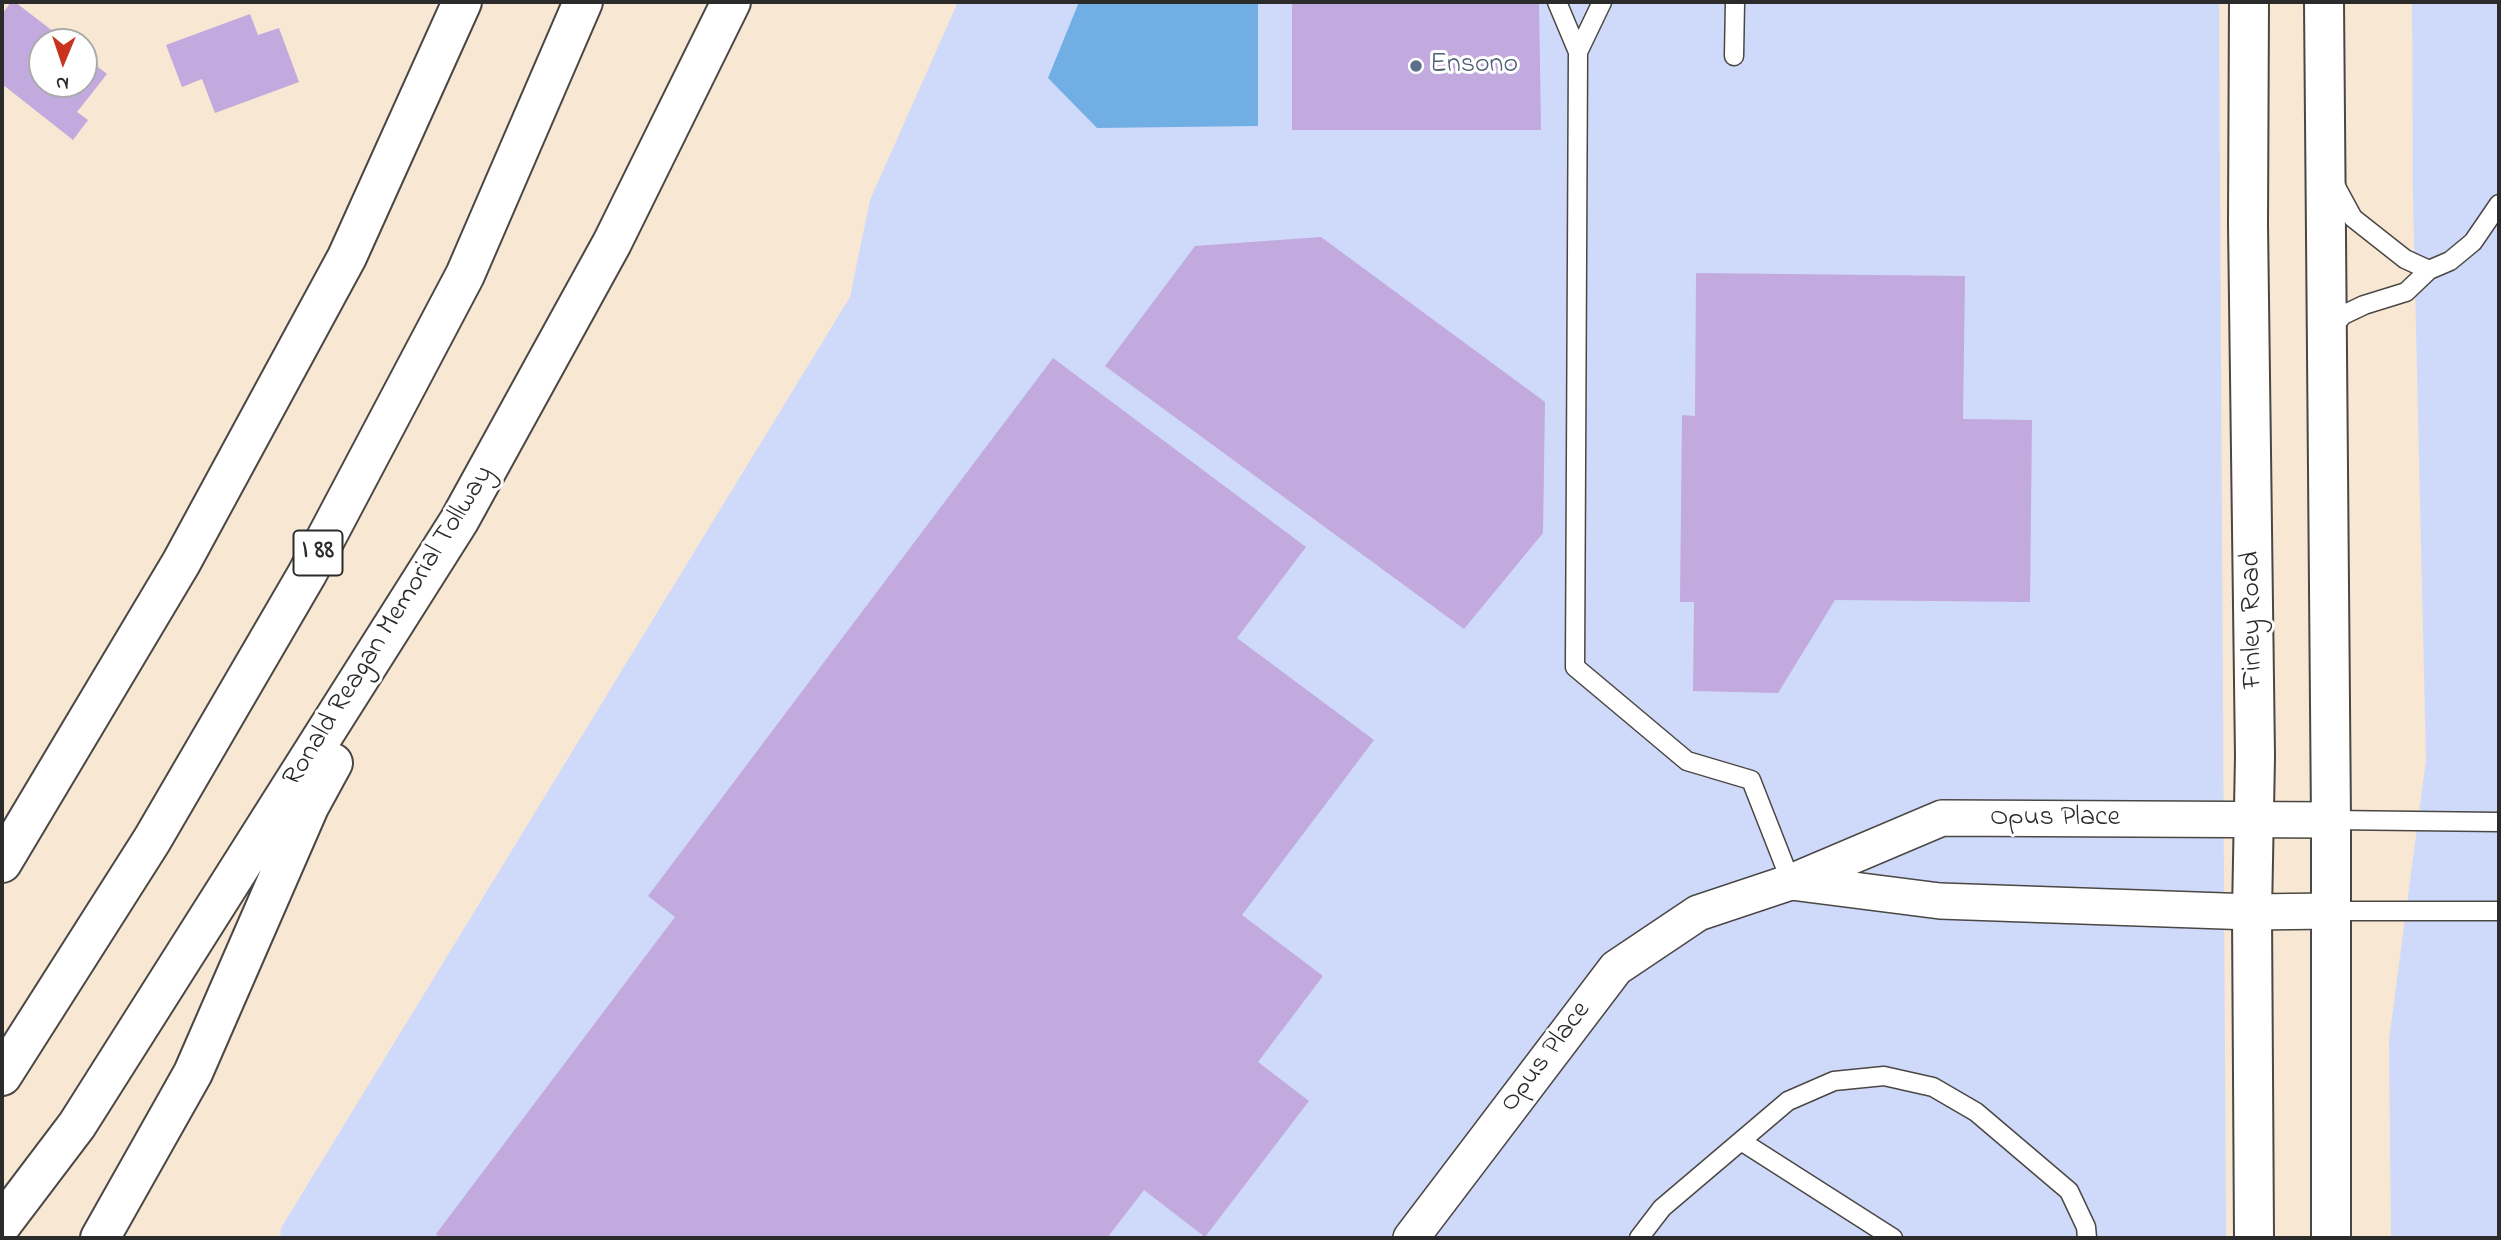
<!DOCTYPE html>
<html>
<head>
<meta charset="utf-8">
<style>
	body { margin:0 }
	#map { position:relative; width:2501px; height:1240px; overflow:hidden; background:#f7e7d3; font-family:"Indie Flower",sans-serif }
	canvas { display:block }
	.frame { position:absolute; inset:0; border:4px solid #2b2b2b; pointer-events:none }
	.north { position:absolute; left:28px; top:28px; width:70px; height:70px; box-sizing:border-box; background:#fff; border:2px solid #aaa; border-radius:50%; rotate:182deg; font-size:19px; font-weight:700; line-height:28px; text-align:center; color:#2b2b2b }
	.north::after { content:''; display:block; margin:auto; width:24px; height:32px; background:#c8321e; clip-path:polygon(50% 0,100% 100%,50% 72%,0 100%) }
</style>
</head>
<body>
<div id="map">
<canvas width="2501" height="1240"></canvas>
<div class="frame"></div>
<div class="north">N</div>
</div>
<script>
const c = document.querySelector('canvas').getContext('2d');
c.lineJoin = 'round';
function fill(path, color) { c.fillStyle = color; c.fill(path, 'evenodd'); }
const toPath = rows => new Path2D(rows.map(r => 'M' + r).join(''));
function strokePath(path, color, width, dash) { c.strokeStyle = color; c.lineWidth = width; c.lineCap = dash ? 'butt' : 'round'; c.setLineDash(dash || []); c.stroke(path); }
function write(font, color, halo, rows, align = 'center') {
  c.font = font + ' "Indie Flower",sans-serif'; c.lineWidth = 6; c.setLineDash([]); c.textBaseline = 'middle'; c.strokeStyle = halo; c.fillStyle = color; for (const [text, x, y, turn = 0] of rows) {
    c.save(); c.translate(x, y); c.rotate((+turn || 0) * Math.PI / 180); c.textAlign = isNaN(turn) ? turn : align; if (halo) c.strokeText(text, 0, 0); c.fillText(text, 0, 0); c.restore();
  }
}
const built = toPath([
	[958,2,2219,2,2226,1238,280,1238,281,1228,850,297,870,200],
	[2412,2,2499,2,2499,1238,2391,1238,2389,1040,2426,760,2413,199]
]);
const water = toPath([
	[1079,2,1258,2,1258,126,1097,128,1048,78]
]);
const building = toPath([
	[11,2,15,2,67,42,42,42,42,84,84,84,84,56,107,74,77,112,88,120,73,140,2,84,2,14],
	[1292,2,1539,2,1541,130,1292,130],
	[250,14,258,35,279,28,299,82,215,113,202,79,182,87,166,45],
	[1321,237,1545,402,1543,533,1464,629,1105,366,1195,246],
	[1696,273,1965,276,1963,419,2032,420,2030,602,1835,600,1778,693,1693,691,1694,602,1680,602,1682,415,1695,416],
	[1053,358,1306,547,1237,638,1374,740,1242,915,1323,976,1258,1062,1309,1101,1205,1237,1144,1190,1107,1238,441,1238,436,1234,675,917,648,896]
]);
const lane = toPath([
	[1557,2,1578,52,1602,2],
	[1578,52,1575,667,1687,761,1751,780,1791,882],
	[1734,56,1735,2],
	[2334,183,2353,218,2405,259,2429,270],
	[2330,330,2343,315,2364,305,2406,292,2429,270,2450,261,2473,242,2499,204],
	[2331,820,2499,822],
	[2331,911,2499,911],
	[1741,1141,1893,1238],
	[1639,1238,1662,1208,1788,1101,1834,1081,1884,1076,1933,1087,1976,1112,2069,1191,2086,1227,2087,1238]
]);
const street = toPath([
	[1791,882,1940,901,2252,912,2331,911],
	[1411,1238,1616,968,1698,913,1791,882,1942,818,2331,820]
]);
const secondary = toPath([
	[2249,2,2248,224,2255,757,2252,912,2254,1238],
	[2324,2,2331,820,2331,1238]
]);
const highway = toPath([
	[2,863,181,563,347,257,462,2],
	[2,1076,152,840,307,574,465,275,583,2],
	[2,1224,77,1125,459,521,612,243,731,2],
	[100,1238,193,1073,309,807,333,763]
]);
const markers = [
	[1416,66,7,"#5c6f8a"]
];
const shields = [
	[318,553,49]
];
const shieldNames = [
	["I 88",318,553]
];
const serviceNames = [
	["Ensono",1430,66]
];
const streetNames = [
	["Finley Road",2254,620,-91],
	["Ronald Reagan Memorial Tollway",390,627,-58],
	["Opus Place",2055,819],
	["Opus Place",1547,1058,-53]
];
fill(built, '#cfdafa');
fill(water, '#71aee3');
fill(building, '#c2a9de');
strokePath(lane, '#4a4744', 21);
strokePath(street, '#4a4744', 38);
strokePath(secondary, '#4a4744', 42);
strokePath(highway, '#4a4744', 42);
strokePath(lane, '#fff', 18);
strokePath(street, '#fff', 35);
strokePath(secondary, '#fff', 38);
strokePath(highway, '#fff', 38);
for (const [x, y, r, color] of markers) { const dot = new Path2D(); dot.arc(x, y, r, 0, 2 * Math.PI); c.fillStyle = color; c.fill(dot); strokePath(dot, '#fff', 2.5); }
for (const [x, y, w] of shields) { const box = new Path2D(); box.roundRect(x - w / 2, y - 22.5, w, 45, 5); c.fillStyle = '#fff'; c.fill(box); strokePath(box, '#2b2b2b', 2); }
write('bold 26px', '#2b2b2b', null, shieldNames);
write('28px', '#4e5e75', '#fff', serviceNames, 'left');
write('28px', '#2b2b2b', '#fff', streetNames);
</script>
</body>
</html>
